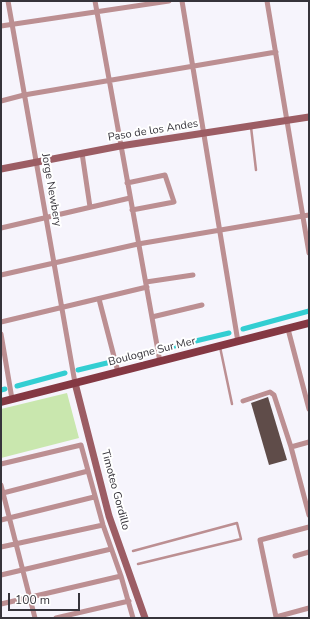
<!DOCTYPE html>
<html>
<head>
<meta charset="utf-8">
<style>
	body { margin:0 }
	#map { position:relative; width:310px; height:619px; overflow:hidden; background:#f6f4fc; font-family:"Nunito Sans",sans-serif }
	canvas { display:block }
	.frame { position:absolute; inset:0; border:2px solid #36343b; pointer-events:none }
	.scale { position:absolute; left:8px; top:593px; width:72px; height:18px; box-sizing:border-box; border:2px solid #36343b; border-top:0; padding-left:5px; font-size:12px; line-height:14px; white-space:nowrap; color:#36343b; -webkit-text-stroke:3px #fff; paint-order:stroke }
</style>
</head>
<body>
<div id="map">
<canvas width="310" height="619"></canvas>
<div class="frame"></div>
<div class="scale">100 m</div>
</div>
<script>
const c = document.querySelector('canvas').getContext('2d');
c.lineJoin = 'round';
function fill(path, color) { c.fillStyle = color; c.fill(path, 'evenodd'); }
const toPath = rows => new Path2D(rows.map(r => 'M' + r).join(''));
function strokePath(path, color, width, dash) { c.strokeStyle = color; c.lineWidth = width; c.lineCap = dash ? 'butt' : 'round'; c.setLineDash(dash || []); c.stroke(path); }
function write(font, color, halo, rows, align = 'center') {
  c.font = font + ' "Nunito Sans",sans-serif'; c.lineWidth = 4; c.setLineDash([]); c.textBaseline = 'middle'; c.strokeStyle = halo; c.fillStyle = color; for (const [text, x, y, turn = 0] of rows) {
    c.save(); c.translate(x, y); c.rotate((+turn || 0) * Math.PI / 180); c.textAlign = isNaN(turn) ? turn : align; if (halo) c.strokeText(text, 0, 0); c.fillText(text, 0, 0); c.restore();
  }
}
const green = toPath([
	[67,393,79,438,1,458,1,409]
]);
const canal = toPath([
	[243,329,309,311],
	[162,349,229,333],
	[118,360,154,351],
	[78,370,111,362],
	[17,386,65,373],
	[1,390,5,389]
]);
const building = toPath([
	[268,397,287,460,269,465,251,403]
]);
const lane = toPath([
	[251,127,256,170],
	[220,347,232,404],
	[133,551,237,523,241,539,138,564]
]);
const street = toPath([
	[8,1,75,383],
	[95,1,160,362],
	[182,1,238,342],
	[267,1,309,253],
	[1,26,169,1],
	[1,101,24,95,276,52],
	[82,153,90,207],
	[127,183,165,175,174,202,132,210],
	[1,228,130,198],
	[1,275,138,244,309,215],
	[146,282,193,275],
	[99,299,118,372],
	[152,317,202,305],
	[1,322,147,287],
	[288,329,309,409],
	[1,334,12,399],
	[243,401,270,392,274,395,291,447,309,515],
	[291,447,309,442],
	[1,464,81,445,103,525,121,576,133,618],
	[1,485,35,618],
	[3,493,88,471],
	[1,520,94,497],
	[1,547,103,525],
	[295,556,309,552],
	[1,575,111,549],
	[1,604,121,576],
	[276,617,260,540,309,527],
	[56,618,129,601],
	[277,618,276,617,309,608]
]);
const secondary = toPath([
	[1,169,120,146,309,117],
	[75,383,109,516,145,618]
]);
const primary = toPath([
	[1,402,309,323]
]);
const streetNames = [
	["Paso de los Andes",153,131,-9],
	["Jorge Newbery",51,190,80],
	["Boulogne Sur Mer",152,352,-14],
	["Timoteo Gordillo",115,490,75]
];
fill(green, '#c9e7ae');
strokePath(canal, '#33ced2', 5);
fill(building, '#5f4c49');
strokePath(lane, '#bc8f92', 2.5);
strokePath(street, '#bc8f92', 5);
strokePath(secondary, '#9c5d64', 7);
strokePath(primary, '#843843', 8);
write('11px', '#36343b', '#fff', streetNames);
</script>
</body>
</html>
